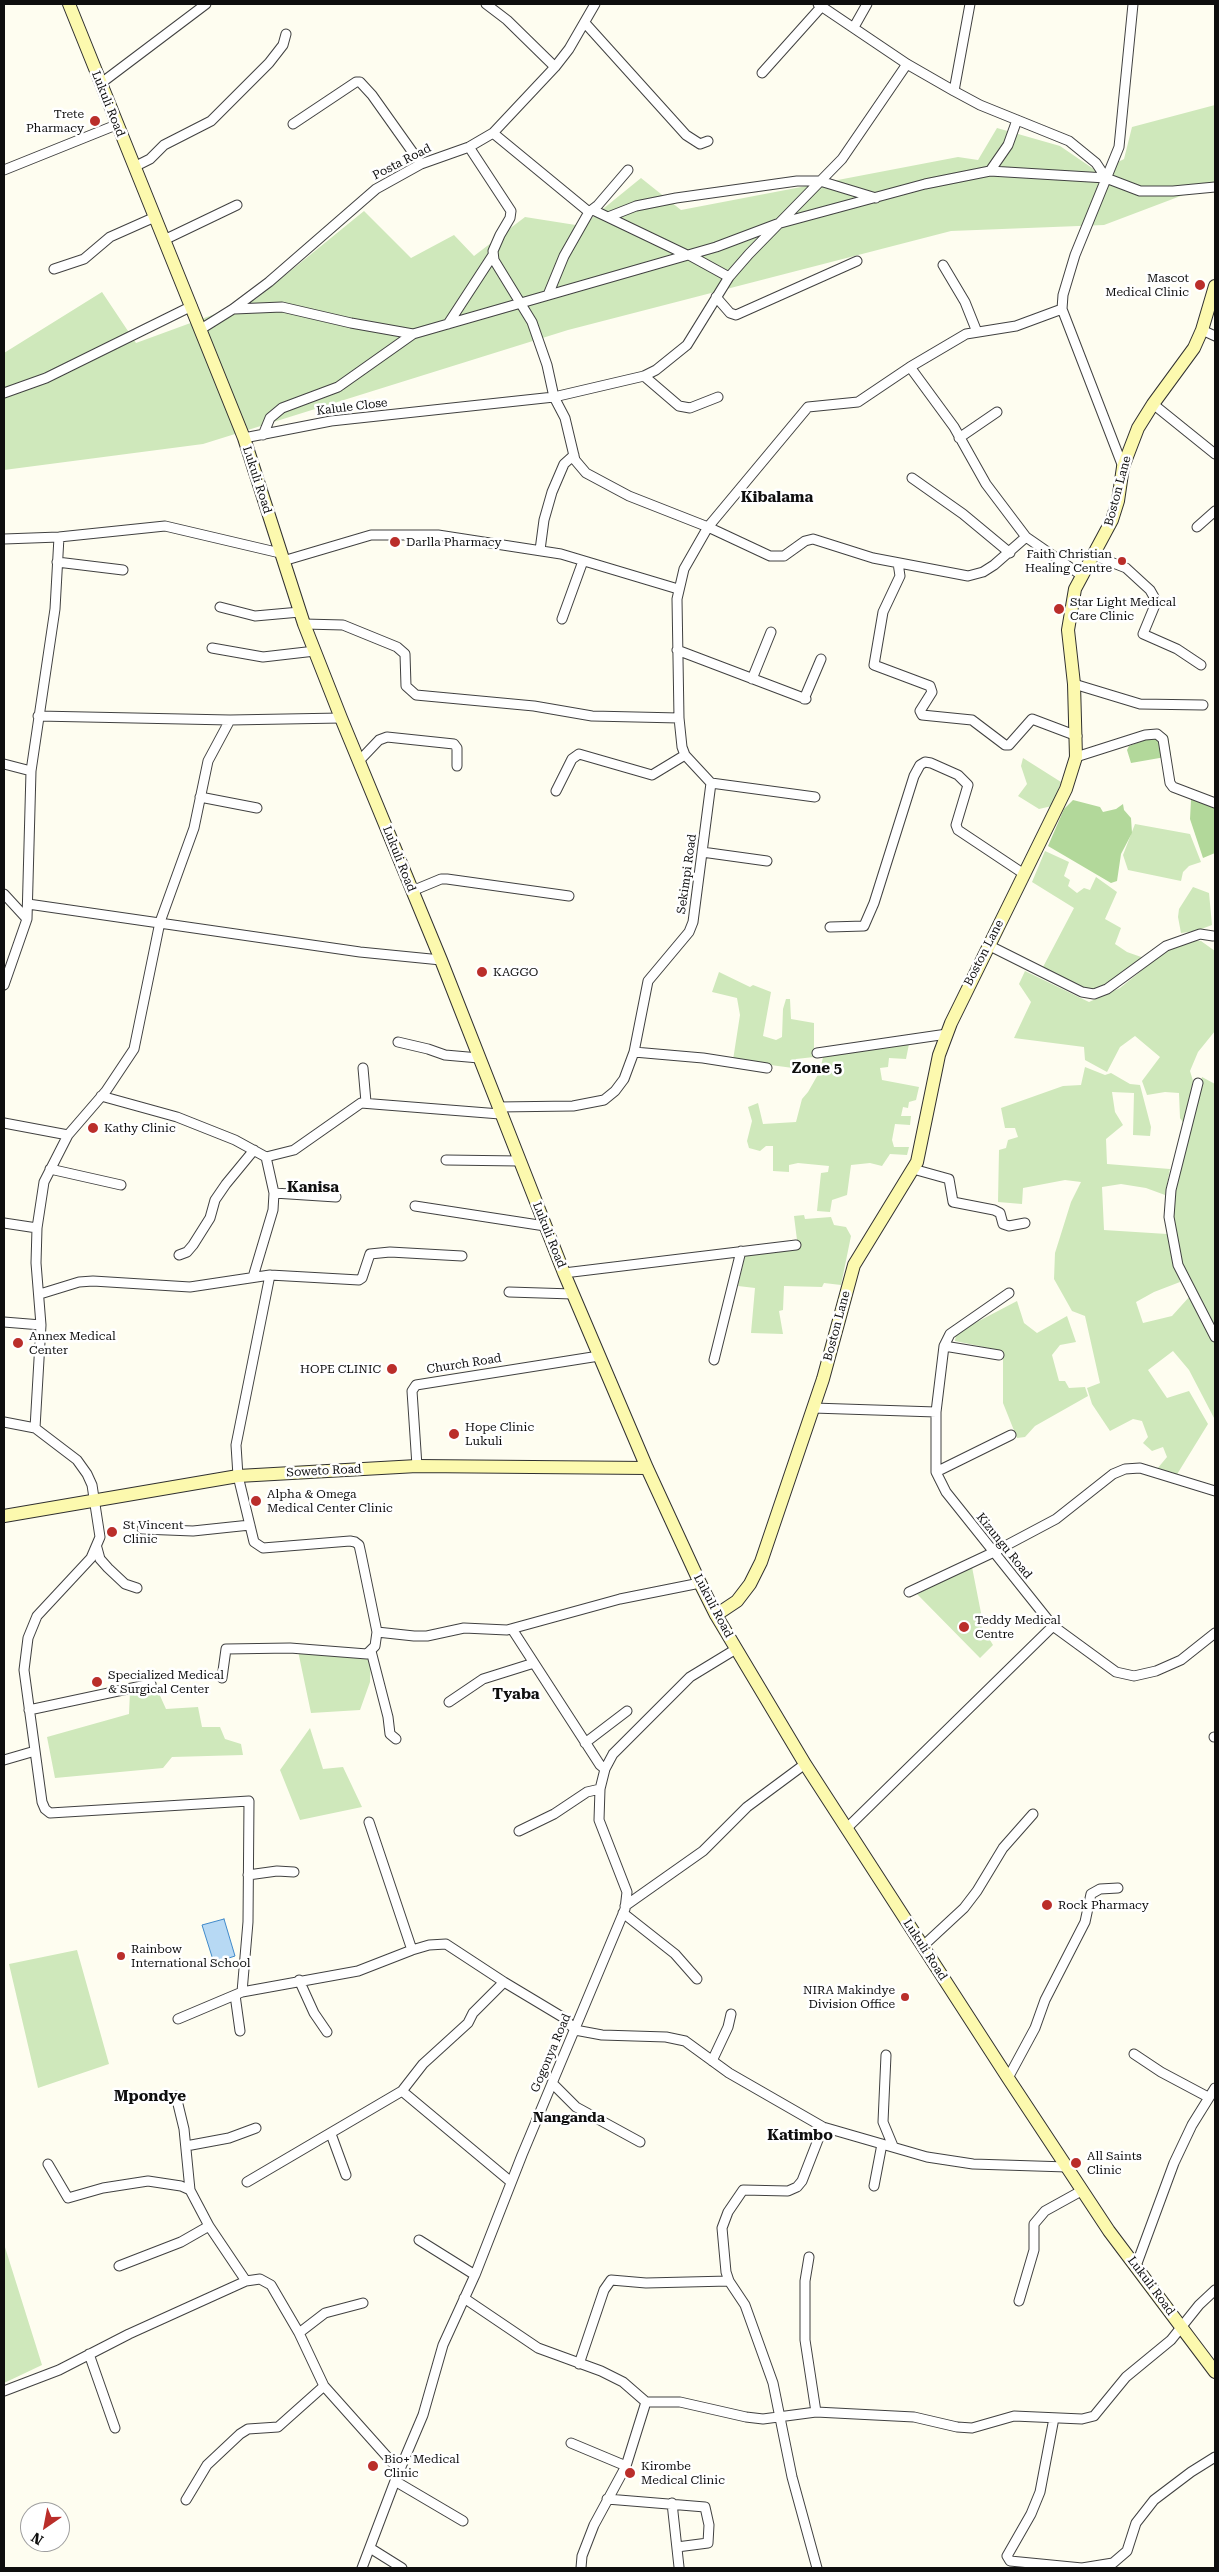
<!DOCTYPE html>
<html>
<head>
<meta charset="utf-8">
<style>
	body { margin:0 }
	#map { position:relative; width:1219px; height:2572px; overflow:hidden; background:#fefdf0; font-family:"Roboto Serif",serif }
	canvas { display:block }
	.frame { position:absolute; inset:0; border:5px solid #0e0e0e; pointer-events:none }
	.north { position:absolute; left:20px; top:2502px; width:50px; height:50px; box-sizing:border-box; background:#fff; border:1px solid #9f9f9f; border-radius:50%; rotate:213deg; font-size:14px; font-weight:700; line-height:20px; text-align:center; color:#0e0e0e }
	.north::after { content:''; display:block; margin:auto; width:18px; height:22px; background:#ba2e2a; clip-path:polygon(50% 0,100% 100%,50% 72%,0 100%) }
</style>
</head>
<body>
<div id="map">
<canvas width="1219" height="2572"></canvas>
<div class="frame"></div>
<div class="north">N</div>
</div>
<script>
const c = document.querySelector('canvas').getContext('2d');
c.lineJoin = 'round';
function fill(path, color) { c.fillStyle = color; c.fill(path, 'evenodd'); }
const toPath = rows => new Path2D(rows.map(r => 'M' + r).join(''));
function strokePath(path, color, width, dash) { c.strokeStyle = color; c.lineWidth = width; c.lineCap = dash ? 'butt' : 'round'; c.setLineDash(dash || []); c.stroke(path); }
function write(font, color, halo, rows, align = 'center') {
  c.font = font + ' "Roboto Serif",serif'; c.lineWidth = 5; c.setLineDash([]); c.textBaseline = 'middle'; c.strokeStyle = halo; c.fillStyle = color; for (const [text, x, y, turn = 0] of rows) {
    c.save(); c.translate(x, y); c.rotate((+turn || 0) * Math.PI / 180); c.textAlign = isNaN(turn) ? turn : align; if (halo) c.strokeText(text, 0, 0); c.fillText(text, 0, 0); c.restore();
  }
}
const green = toPath([
	[1215,105,1215,183,1104,225,951,231,568,330,203,444,4,470,4,353,102,292,136,343,256,299,364,211,411,258,454,235,474,256,525,217,582,226,641,178,681,210,958,157,978,160,997,128,1060,146,1098,172,1124,159,1132,127],
	[1023,758,1061,782,1052,806,1039,809,1018,796,1027,784,1021,766],
	[1135,824,1190,834,1201,862,1189,866,1183,872,1181,881,1128,870,1123,855],
	[1045,851,1069,862,1064,876,1070,880,1068,886,1077,893,1084,888,1090,890,1096,877,1117,892,1105,919,1121,928,1115,944,1127,952,1144,958,1103,988,1088,990,1069,983,1043,967,1074,908,1032,882],
	[1193,887,1209,893,1212,925,1196,931,1181,933,1178,917,1179,909],
	[1189,941,1201,941,1215,951,1215,1031,1198,1052,1190,1071,1193,1081,1184,1124,1180,1118,1179,1093,1165,1092,1147,1095,1142,1081,1160,1057,1135,1036,1120,1047,1107,1072,1085,1060,1084,1047,1014,1038,1031,1002,1019,984,1025,971,1089,1002,1120,988,1168,949],
	[719,972,750,987,753,985,771,992,763,1036,776,1040,782,1037,783,1009,786,999,790,999,791,1019,814,1023,814,1057,796,1059,793,1068,733,1060,740,1015,737,998,712,992],
	[909,1044,906,1059,889,1058,888,1067,880,1068,882,1080,919,1087,916,1100,909,1102,908,1108,903,1107,901,1116,911,1116,910,1125,895,1124,892,1140,894,1147,909,1147,907,1155,890,1154,882,1166,870,1163,851,1165,847,1195,832,1200,830,1212,817,1211,821,1173,828,1172,829,1166,798,1163,789,1165,789,1172,773,1171,773,1146,766,1146,760,1151,749,1148,747,1141,752,1121,748,1107,758,1103,763,1124,796,1122,802,1099,808,1092,820,1071,823,1057],
	[1085,1067,1105,1075,1111,1073,1130,1084,1140,1085,1151,1127,1150,1136,1133,1135,1134,1093,1112,1092,1115,1112,1123,1125,1106,1139,1107,1164,1170,1169,1165,1195,1146,1188,1121,1184,1102,1187,1104,1230,1167,1234,1180,1282,1154,1292,1136,1302,1143,1323,1172,1316,1190,1296,1215,1344,1214,1418,1189,1370,1173,1351,1148,1370,1167,1398,1189,1391,1208,1424,1176,1476,1157,1469,1167,1457,1163,1447,1152,1451,1143,1443,1148,1437,1142,1421,1133,1419,1110,1431,1092,1404,1087,1388,1100,1383,1085,1316,1072,1311,1054,1279,1055,1253,1071,1202,1081,1182,1065,1180,1023,1188,1022,1204,998,1202,999,1150,1006,1148,1008,1140,1018,1137,1015,1128,1005,1128,1001,1108,1063,1086,1081,1085],
	[1202,1077,1215,1084,1215,1332,1179,1259,1174,1240,1173,1198],
	[804,1215,805,1219,831,1217,834,1225,846,1227,851,1236,841,1285,824,1283,822,1287,784,1286,783,1310,779,1311,783,1334,751,1333,755,1288,738,1286,746,1252,798,1248,794,1216],
	[1017,1301,1024,1323,1037,1333,1067,1316,1076,1342,1060,1345,1052,1355,1059,1381,1065,1381,1069,1388,1085,1387,1088,1396,1035,1426,1025,1437,1017,1438,1003,1403,1003,1351,955,1341,956,1333],
	[972,1567,981,1613,977,1619,993,1645,980,1658,917,1594],
	[298,1651,371,1656,370,1682,360,1710,311,1713],
	[157,1689,166,1709,198,1707,202,1727,220,1727,225,1739,241,1744,243,1755,172,1757,163,1768,55,1778,47,1737,129,1714,130,1691],
	[310,1728,323,1769,343,1767,362,1807,300,1820,280,1770],
	[77,1950,109,2064,38,2088,9,1964],
	[4,2244,42,2365,4,2383]
]);
const forest = toPath([
	[1164,733,1168,736,1171,756,1131,763,1127,750,1129,746],
	[1073,800,1100,807,1103,812,1116,809,1123,804,1124,810,1131,818,1132,833,1121,854,1117,881,1111,883,1048,846,1064,809],
	[1191,800,1200,800,1215,804,1215,853,1203,858,1190,819]
]);
const water = toPath([
	[224,1919,235,1956,214,1963,202,1925,224,1919]
]);
const street = toPath([
	[486,4,507,20,555,67],
	[818,4,907,64,954,91,980,105,1069,141,1096,163,1106,178,1140,191,1173,191,1215,187],
	[585,23,686,135,700,144,708,141],
	[854,27,867,4],
	[762,73,822,6],
	[100,84,206,4],
	[954,91,970,4],
	[293,124,356,82,360,82,372,95,421,164],
	[493,133,589,212,598,205,628,170],
	[469,147,511,211,510,218,500,235,493,251,494,260,532,322,547,365,554,397,565,418,575,460,586,473,629,496,708,527,770,556,784,556,805,541,813,539,873,558,968,576,983,572,994,565,1026,537,1081,575],
	[134,167,150,159,164,145,211,121,269,63,283,45,286,34],
	[4,170,116,125],
	[990,171,1008,145,1017,120],
	[593,210,687,255],
	[608,217,636,206,676,198,797,181,820,181,876,198],
	[164,240,237,205],
	[689,255,729,277],
	[943,265,965,302,977,332],
	[54,269,84,259,110,237,155,217],
	[548,295,564,256,589,212],
	[716,297,730,313,736,315,857,261],
	[234,309,282,307,351,323,413,334],
	[448,324,493,255],
	[201,329,233,309,269,282,376,189,421,164,469,147,493,133,555,67,569,49,595,4],
	[1202,330,1215,336],
	[910,367,954,427,986,484,1026,537],
	[644,376,679,406,690,408,718,397],
	[4,393,46,378,192,306],
	[1153,404,1215,454],
	[263,435,270,418,282,408,338,387,413,334,716,247,777,224,925,184,990,171,1106,178],
	[244,438,331,421,554,397,644,376,656,370,687,345,729,277,749,254,842,159,907,64],
	[959,438,997,412],
	[1123,467,1062,309,1063,295,1075,255,1119,147,1133,4],
	[912,478,963,514,1010,553],
	[1197,527,1215,511],
	[4,539,59,537,165,526,280,553],
	[540,550,544,520,552,492,564,464,574,455],
	[1093,555,1126,568,1150,590,1154,597,1155,605,1143,634,1177,649,1201,665],
	[283,561,371,535,438,535,561,554,678,589],
	[57,562,123,570],
	[898,563,900,576,883,612,874,665,930,686,932,692,920,711,922,715,972,720,1005,745,1009,745,1032,719,1077,736],
	[220,607,255,616,300,612],
	[562,619,583,561],
	[304,624,343,625,397,647,405,654,406,686,416,695,534,706,592,716,679,718],
	[212,648,263,657,315,651],
	[677,650,806,699],
	[752,679,771,632],
	[1074,684,1140,704,1203,705],
	[804,699,821,659],
	[38,716,230,720,341,718],
	[230,720,208,761,194,828,160,922,134,1049,106,1091,68,1135,44,1182,37,1228,36,1263,41,1325,35,1428,77,1460,87,1474,92,1485,100,1537,91,1558,37,1616,28,1638,24,1670,42,1802,45,1809,50,1813,249,1801,248,1922,242,1992,358,1971,412,1950],
	[1076,757,1145,735,1157,734,1163,739,1170,783,1173,787,1215,803],
	[359,761,379,740,387,737,454,744,457,748,457,766],
	[4,764,31,771],
	[711,783,815,797],
	[556,791,572,759,579,754,652,775,685,755],
	[200,797,257,808],
	[702,852,767,861],
	[412,891,441,879,447,879,569,896],
	[4,894,27,919],
	[28,904,360,952,441,960],
	[830,927,864,926,874,903,914,776,920,765,925,762,931,763,958,775,968,785,956,825,958,830,1024,874],
	[988,945,1082,992,1094,994,1107,989,1166,946,1200,934,1213,936],
	[4,985,27,919,31,771,55,609,59,537],
	[398,1042,428,1049,445,1055,479,1058],
	[634,1052,703,1058,767,1068],
	[817,1053,947,1034],
	[363,1068,366,1102],
	[1198,1083,1171,1190,1169,1217,1178,1265,1215,1337],
	[101,1096,177,1117,235,1140,266,1157,294,1150,361,1103,500,1114],
	[498,1107,573,1106,604,1100,615,1091,624,1079,634,1052,648,981,689,932,693,922,711,783,685,755,682,747,679,718,677,599,684,569,708,527,808,407,858,402,910,367,966,334,1016,326,1062,309],
	[4,1123,68,1135],
	[446,1160,519,1161],
	[50,1169,121,1185],
	[913,1169,949,1179,953,1202,994,1210,1000,1213,1003,1224,1009,1226,1025,1223],
	[274,1193,336,1197],
	[415,1206,545,1226],
	[4,1223,37,1228],
	[179,1255,187,1252,193,1245,210,1218,215,1200,226,1184,254,1150],
	[564,1273,796,1245],
	[253,1277,273,1210,274,1193,266,1157],
	[509,1292,573,1294],
	[40,1294,79,1282,93,1281,190,1287,270,1275,359,1280,362,1278,370,1254,390,1252,462,1256],
	[4,1322,41,1325],
	[944,1346,999,1355],
	[714,1360,741,1251],
	[813,1408,936,1412,936,1472,946,1492,1053,1626,1116,1672,1134,1676,1156,1671,1181,1660,1215,1633],
	[936,1412,944,1346,950,1334,1009,1293],
	[4,1422,35,1428],
	[417,1466,412,1391,416,1385,599,1356],
	[936,1472,1011,1435],
	[142,1529,193,1531,250,1525],
	[97,1548,100,1559,108,1568,125,1584,137,1588],
	[909,1592,992,1553,1056,1519,1113,1474,1125,1469,1140,1468,1215,1491],
	[512,1629,600,1765,605,1769],
	[377,1632,414,1636,427,1636,464,1628,507,1630,620,1599,700,1583],
	[371,1651,388,1717,390,1734,396,1739],
	[222,1678,226,1649,290,1648,367,1654,375,1646,377,1632,361,1554,359,1545,355,1542,350,1541,263,1548,254,1542,238,1476,236,1445,270,1275],
	[449,1702,483,1679,534,1663],
	[29,1710,151,1684],
	[1214,1737,1215,1737],
	[585,1743,627,1711],
	[4,1760,35,1751],
	[369,1822,412,1950,429,1945,446,1944,504,1982,564,2018,575,2030,602,2035,666,2037,685,2041,729,2073,823,2127,927,2157,973,2164,1067,2167],
	[847,1828,1053,1626],
	[519,1831,554,1814,587,1792,600,1789],
	[248,1875,277,1871,294,1872],
	[625,1906,703,1851,747,1807,805,1764],
	[623,1913,675,1954,697,1979],
	[923,1946,964,1908,977,1891,1003,1848,1033,1814],
	[299,1980,314,2013,327,2032],
	[235,1995,240,2031],
	[178,2019,242,1992],
	[1134,2054,1161,2072,1208,2097],
	[886,2055,883,2122,893,2146],
	[712,2061,728,2027,731,2014],
	[1008,2078,1035,2028,1045,2000,1085,1922,1091,1894,1100,1889,1118,1888],
	[552,2083,576,2107,640,2142],
	[402,2091,511,2182],
	[176,2096,184,2129,190,2190,209,2226,246,2281,260,2279,271,2285,299,2333,324,2386,399,2470],
	[331,2134,346,2175],
	[186,2146,229,2138,256,2128],
	[48,2164,68,2198,103,2188,148,2181,181,2186,190,2190],
	[247,2182,402,2091,423,2064,468,2023,473,2013,504,1982],
	[874,2186,882,2144],
	[419,2240,475,2275],
	[809,2257,805,2281,805,2340,816,2412],
	[119,2266,181,2242,209,2226],
	[1136,2266,1174,2163,1192,2125,1215,2088],
	[464,2298,538,2348,601,2371,623,2382,646,2402],
	[1019,2301,1034,2250,1034,2224,1045,2211,1083,2190],
	[299,2333,325,2313,363,2303],
	[89,2354,115,2428],
	[579,2364,604,2290,611,2280,646,2283,729,2281],
	[4,2391,59,2370,129,2334,246,2281],
	[1054,2418,1040,2492,1031,2514,1007,2556,1010,2561,1082,2568,1113,2563,1127,2551,1136,2523,1154,2500,1191,2472,1215,2457],
	[571,2443,626,2466],
	[395,2481,463,2521],
	[607,2499,705,2507,709,2525,708,2543,677,2547],
	[186,2500,207,2465,240,2434,248,2429,278,2427,324,2386],
	[672,2503,679,2567],
	[370,2548,402,2568],
	[362,2568,395,2481,423,2415,443,2345,475,2275,522,2155,625,1909,627,1892,599,1820,600,1789,605,1769,613,1754,690,1677,736,1649],
	[581,2568,582,2556,594,2525,626,2466,646,2402,680,2402,746,2417,763,2419,816,2412,914,2417,957,2427,972,2428,1014,2416,1082,2419,1094,2416,1126,2377,1171,2340,1199,2305,1215,2290],
	[817,2568,792,2477,773,2383,745,2305,729,2281,726,2272,722,2228,728,2212,743,2190,788,2191,797,2187,802,2181,823,2127]
]);
const secondary = toPath([
	[69,4,244,438,304,624,341,718,441,960,564,1273,647,1468,700,1583,716,1615,805,1764,1008,2078,1109,2231,1215,2372],
	[4,1516,238,1476,417,1466,647,1468],
	[716,1615,737,1601,750,1584,761,1562,823,1379,854,1265,917,1162,939,1055,951,1023,1066,789,1076,757,1074,684,1068,630,1075,589,1112,520,1118,501,1123,467,1138,428,1153,404,1194,348,1202,330,1215,286]
]);
const markers = [
	[95,121,6,"#ba2e2a"],
	[1200,285,6,"#ba2e2a"],
	[395,542,6,"#ba2e2a"],
	[1122,561,5,"#ba2e2a"],
	[1059,609,6,"#ba2e2a"],
	[482,972,6,"#ba2e2a"],
	[93,1128,6,"#ba2e2a"],
	[18,1343,6,"#ba2e2a"],
	[392,1369,6,"#ba2e2a"],
	[454,1434,6,"#ba2e2a"],
	[256,1501,6,"#ba2e2a"],
	[112,1532,6,"#ba2e2a"],
	[964,1627,6,"#ba2e2a"],
	[97,1682,6,"#ba2e2a"],
	[1047,1905,6,"#ba2e2a"],
	[121,1956,5,"#ba2e2a"],
	[905,1997,5,"#ba2e2a"],
	[1076,2163,6,"#ba2e2a"],
	[373,2466,6,"#ba2e2a"],
	[630,2473,6,"#ba2e2a"]
];
const streetNames = [
	["Lukuli Road",108,104,68],
	["Posta Road",402,162,-27],
	["Kalule Close",352,407,-7],
	["Lukuli Road",257,480,72],
	["Boston Lane",1118,491,-75],
	["Lukuli Road",399,859,68],
	["Sekimpi Road",687,874,-82],
	["Boston Lane",984,953,-63],
	["Lukuli Road",549,1235,68],
	["Boston Lane",837,1326,-75],
	["Church Road",464,1364,-9],
	["Soweto Road",324,1471,-3],
	["Kizungu Road",1004,1546,51],
	["Lukuli Road",713,1606,62],
	["Lukuli Road",925,1950,57],
	["Gogonya Road",551,2053,-67],
	["Lukuli Road",1151,2286,53]
];
const poiNames = [
	["Trete",84,114,"right"],
	["Pharmacy",84,128,"right"],
	["Mascot",1189,278,"right"],
	["Medical Clinic",1189,292,"right"],
	["Darlla Pharmacy",406,542],
	["Faith Christian",1112,554,"right"],
	["Healing Centre",1112,568,"right"],
	["Star Light Medical",1070,602],
	["Care Clinic",1070,616],
	["KAGGO",493,972],
	["Kathy Clinic",104,1128],
	["Annex Medical",29,1336],
	["Center",29,1350],
	["HOPE CLINIC",381,1369,"right"],
	["Hope Clinic",465,1427],
	["Lukuli",465,1441],
	["Alpha & Omega",267,1494],
	["Medical Center Clinic",267,1508],
	["St Vincent",123,1525],
	["Clinic",123,1539],
	["Teddy Medical",975,1620],
	["Centre",975,1634],
	["Specialized Medical",108,1675],
	["& Surgical Center",108,1689],
	["Rock Pharmacy",1058,1905],
	["Rainbow",131,1949],
	["International School",131,1963],
	["NIRA Makindye",895,1990,"right"],
	["Division Office",895,2004,"right"],
	["All Saints",1087,2156],
	["Clinic",1087,2170],
	["Bio+ Medical",384,2459],
	["Clinic",384,2473],
	["Kirombe",641,2466],
	["Medical Clinic",641,2480]
];
const neighbourhoodNames = [
	["Nanganda",569,2118]
];
const quarterNames = [
	["Kibalama",777,498],
	["Zone 5",817,1069],
	["Kanisa",313,1188],
	["Tyaba",516,1695],
	["Mpondye",150,2097],
	["Katimbo",800,2136]
];
fill(green, '#cfe8bb');
fill(forest, '#b2d89a');
fill(water, '#b7d9f4');
strokePath(water, '#4089c9', 1);
strokePath(street, '#414141', 11);
strokePath(secondary, '#303030', 14);
strokePath(street, '#fff', 9);
strokePath(secondary, '#fcf9ae', 12);
for (const [x, y, r, color] of markers) { const dot = new Path2D(); dot.arc(x, y, r, 0, 2 * Math.PI); c.fillStyle = color; c.fill(dot); strokePath(dot, '#fff', 2); }
write('12px', '#0e0e0e', '#fff', streetNames);
write('12px', '#0e0e0e', '#fff', poiNames, 'left');
write('bold 14px', '#0e0e0e', '#fff', neighbourhoodNames);
write('bold 15px', '#0e0e0e', '#fff', quarterNames);
</script>
</body>
</html>
